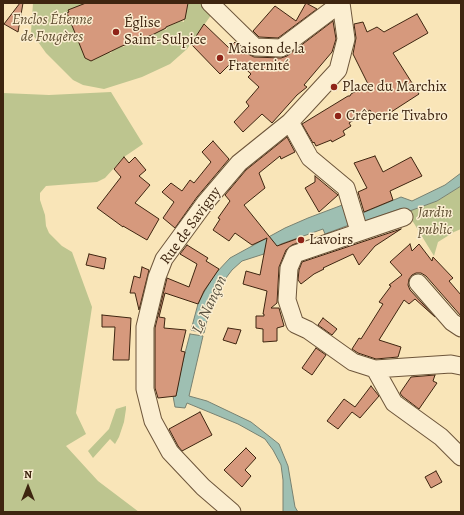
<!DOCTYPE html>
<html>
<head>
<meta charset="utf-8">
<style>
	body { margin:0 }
	#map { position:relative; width:464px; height:515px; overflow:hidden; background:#f9e5b8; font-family:Alegreya,serif }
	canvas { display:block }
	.frame { position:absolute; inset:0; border:4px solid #3e2510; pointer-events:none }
	.north { position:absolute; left:8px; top:467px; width:40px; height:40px; -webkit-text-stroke:3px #fbeed1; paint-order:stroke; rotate:0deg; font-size:11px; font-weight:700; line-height:16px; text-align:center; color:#3e2510 }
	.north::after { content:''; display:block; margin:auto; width:14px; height:18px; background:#3e2510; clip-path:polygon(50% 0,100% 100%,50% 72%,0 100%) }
</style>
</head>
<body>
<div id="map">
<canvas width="464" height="515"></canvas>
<div class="frame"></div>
<div class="north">N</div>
</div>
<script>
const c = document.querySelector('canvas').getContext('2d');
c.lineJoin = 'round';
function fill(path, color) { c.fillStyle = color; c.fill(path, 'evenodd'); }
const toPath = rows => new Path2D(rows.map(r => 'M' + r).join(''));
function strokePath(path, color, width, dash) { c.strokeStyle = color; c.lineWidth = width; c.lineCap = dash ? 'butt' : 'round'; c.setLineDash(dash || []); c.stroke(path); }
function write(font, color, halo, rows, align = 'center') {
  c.font = font + ' Alegreya,serif'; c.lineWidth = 3; c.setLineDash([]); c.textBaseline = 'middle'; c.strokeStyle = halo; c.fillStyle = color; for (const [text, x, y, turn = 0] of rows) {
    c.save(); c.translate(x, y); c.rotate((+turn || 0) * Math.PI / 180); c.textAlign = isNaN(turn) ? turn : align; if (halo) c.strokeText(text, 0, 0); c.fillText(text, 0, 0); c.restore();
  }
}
const green = toPath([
	[33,3,94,3,71,12,70,9,68,10,69,12,67,13,68,15,70,15,86,59,101,56,101,53,109,50,110,53,112,52,111,49,122,45,123,47,125,46,124,44,135,40,136,42,138,41,137,39,149,34,150,36,152,35,151,33,164,28,165,30,167,29,166,27,181,21,184,22,184,20,182,19,185,5,188,5,188,3,207,3,214,11,187,49,170,64,142,77,104,89,83,85,73,80,46,53,31,32],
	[111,92,143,144,124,157,105,178,97,182,46,186,40,193,40,200,45,215,46,226,49,233,62,246,72,252,92,307,76,413,86,434,66,446,98,481,139,512,3,512,3,93,49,95],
	[461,186,461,229,454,232,438,242,434,256,407,212,437,201],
	[126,406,126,409,124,422,119,437,115,444,110,439,93,458,88,451,109,429,116,409]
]);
const water = toPath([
	[461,173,461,186,437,201,407,212,400,209,362,222,360,214,401,197,412,201,445,185,461,173],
	[345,204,349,225,325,234,323,229,281,244,270,252,242,261,232,270,213,295,204,333,191,330,198,304,203,294,215,274,230,258,285,228,308,218,345,204],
	[190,334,203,336,189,396,207,401,251,422,279,444,288,466,295,507,298,512,283,512,283,480,281,465,273,450,265,439,238,424,187,403,185,408,175,407,173,396,176,396,180,372,190,334]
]);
const building = toPath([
	[20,3,23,3,18,32,4,24,20,3],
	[86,3,188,3,185,19,166,27,166,28,152,35,122,46,91,61,85,58,67,13,69,12,68,10,86,3],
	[306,3,317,9,278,38,259,37,253,31,275,6,296,21,306,3],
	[417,14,428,33,393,53,419,94,385,116,385,115,375,119,370,110,349,123,351,126,343,131,345,135,332,142,331,140,316,146,314,142,313,143,302,124,348,96,350,96,351,94,368,84,353,54,356,38,354,24,363,22,367,32,377,27,384,32,417,14],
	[333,21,336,39,332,52,304,85,307,87,297,95,272,123,262,114,243,132,234,122,249,106,246,102,259,87,248,77,251,74,235,59,220,74,191,44,204,24,229,48,235,42,248,54,254,57,281,58,287,56,333,21],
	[287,137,295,152,281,159,280,156,259,173,265,188,244,205,277,246,299,238,300,242,292,245,286,250,279,267,277,303,271,308,279,308,284,326,277,328,277,341,263,342,263,329,256,328,256,316,264,316,264,314,263,314,267,291,243,284,246,271,260,275,267,238,252,245,235,233,229,241,213,230,220,219,218,218,230,201,225,195,246,170,287,137],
	[213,141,229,159,197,197,175,228,163,218,174,202,162,192,171,183,182,191,190,180,194,183,211,162,202,152,213,141],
	[375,156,383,172,411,157,422,176,390,191,393,200,364,212,358,192,367,188,354,163,375,156],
	[124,157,129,163,135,157,146,170,139,176,150,185,135,203,159,219,147,240,123,226,123,227,97,208,121,177,114,169,124,157],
	[315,176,338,195,319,212,305,188,315,182,315,176],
	[401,229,375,246,359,265,353,254,323,268,324,269,314,274,301,284,298,280,299,270,302,262,401,229],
	[410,244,412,251,419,244,432,261,433,257,453,278,449,281,461,295,461,316,426,276,421,273,416,273,412,275,409,279,408,285,410,290,435,317,415,299,409,304,404,300,379,340,401,347,398,357,376,359,358,353,352,349,359,338,361,339,383,304,379,302,391,286,389,285,402,275,390,262,410,244],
	[187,245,208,258,206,261,219,269,204,291,198,304,165,293,159,317,165,318,164,328,186,330,181,351,185,352,176,396,158,398,155,388,155,328,167,278,189,287,197,264,180,254,187,245],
	[89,254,106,258,104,269,86,265,89,254],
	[142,267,149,270,139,310,135,293,130,293,134,276,140,278,142,267],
	[102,315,131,318,129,360,113,360,115,327,102,327,102,315],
	[323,318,337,329,332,335,318,325,323,318],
	[228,328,241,330,236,344,223,340,228,328],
	[316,348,326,355,312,375,302,368,316,348],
	[435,375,433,381,437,383,419,409,402,396,400,393,411,377,435,375],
	[371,386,379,396,360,418,352,412,338,429,327,421,344,399,355,407,371,386],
	[200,412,212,435,182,451,178,446,169,429,200,412],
	[246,448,256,458,245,470,251,476,242,487,224,470,246,448],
	[436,471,442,482,431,488,425,477,436,471]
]);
const minor = toPath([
	[210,3,255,47,281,48,341,3],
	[290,122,310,158,346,188,359,231],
	[404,217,295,254,289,268,287,300,295,324,308,330,353,362,375,369,451,364,461,366],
	[418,283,452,322,461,328],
	[375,369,394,403,441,437,461,457],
	[232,512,203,487,170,452,153,421,145,389,145,327,157,277,164,259,205,203,239,163,290,122,338,70,346,39,341,3]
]);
const markers = [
	[116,32,4,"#8f2418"],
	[220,58,4,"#8f2418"],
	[334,87,4,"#8f2418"],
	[338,116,4,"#8f2418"],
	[301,240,4,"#8f2418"]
];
const parkNames = [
	["Enclos Étienne",52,20],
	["de Fougères",52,37],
	["Jardin",435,213],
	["public",435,230]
];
const poiNames = [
	["Église",124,23],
	["Saint-Sulpice",124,40],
	["Maison de la",228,49],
	["Fraternité",228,66],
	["Place du Marchix",342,87],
	["Crêperie Tivabro",346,116],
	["Lavoirs",309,240]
];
const streetNames = [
	["Rue de Savigny",191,226,-54]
];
const waterNames = [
	["Le Nançon",210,305,-65]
];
fill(green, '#bdc58f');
fill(water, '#9ebfb2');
strokePath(water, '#788171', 1);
fill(building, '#d6997d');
strokePath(building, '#3e2510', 1);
strokePath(minor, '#6d553a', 19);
strokePath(minor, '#fbeed1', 17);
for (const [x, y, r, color] of markers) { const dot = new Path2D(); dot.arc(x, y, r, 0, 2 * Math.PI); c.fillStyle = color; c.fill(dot); strokePath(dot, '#fbeed1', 1.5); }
write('italic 15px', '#5e4d30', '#fbeed1', parkNames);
write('15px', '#3e2510', '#fbeed1', poiNames, 'left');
write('15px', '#3e2510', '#fbeed1', streetNames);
write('italic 16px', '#5b5341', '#fbeed1', waterNames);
</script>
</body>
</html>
